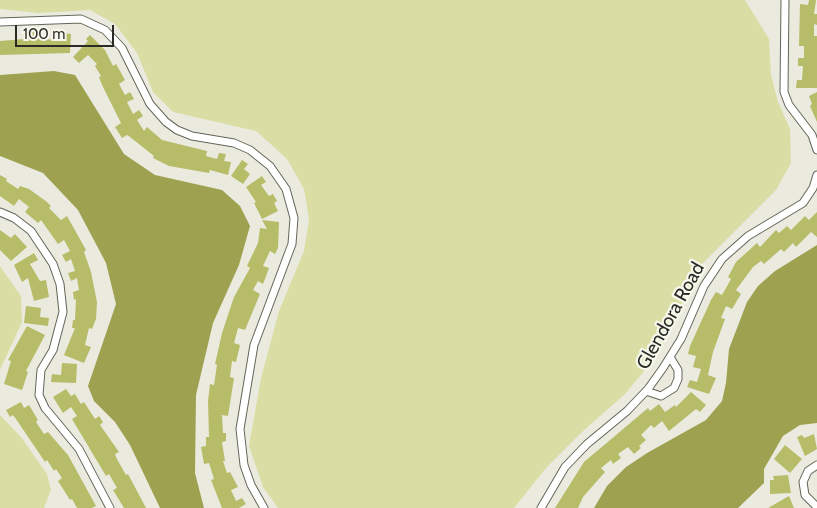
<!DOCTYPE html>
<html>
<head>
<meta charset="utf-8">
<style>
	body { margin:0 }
	#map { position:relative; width:817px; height:508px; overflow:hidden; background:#eaebde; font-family:Cabin,sans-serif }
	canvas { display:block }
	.scale { position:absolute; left:15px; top:25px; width:99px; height:22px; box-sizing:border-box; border:2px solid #2a2b26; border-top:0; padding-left:6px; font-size:15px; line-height:18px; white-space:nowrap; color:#2a2b26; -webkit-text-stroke:4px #f7f8eb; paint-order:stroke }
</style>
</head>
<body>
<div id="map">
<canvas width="817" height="508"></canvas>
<div class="scale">100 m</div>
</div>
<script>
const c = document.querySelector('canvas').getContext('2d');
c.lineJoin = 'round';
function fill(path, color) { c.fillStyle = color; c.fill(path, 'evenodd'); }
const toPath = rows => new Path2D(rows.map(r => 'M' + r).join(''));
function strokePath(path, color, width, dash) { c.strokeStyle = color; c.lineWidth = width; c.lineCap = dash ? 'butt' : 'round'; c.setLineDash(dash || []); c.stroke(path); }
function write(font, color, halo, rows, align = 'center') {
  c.font = font + ' Cabin,sans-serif'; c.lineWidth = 4.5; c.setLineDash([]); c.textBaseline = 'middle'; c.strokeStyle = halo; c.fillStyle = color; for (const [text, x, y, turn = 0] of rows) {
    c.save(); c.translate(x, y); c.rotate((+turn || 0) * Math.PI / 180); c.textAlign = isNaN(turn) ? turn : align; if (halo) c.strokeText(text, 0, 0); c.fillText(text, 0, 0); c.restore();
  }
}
const green = toPath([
	[0,0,745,0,769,39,771,75,778,102,790,129,791,163,776,190,699,267,660,352,625,394,582,432,546,468,514,508,278,508,263,487,249,446,261,378,279,311,304,251,309,219,304,189,287,159,256,131,173,112,153,92,137,53,115,24,90,10,39,13,0,9],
	[0,266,21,296,22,322,0,370],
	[0,415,21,437,47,474,51,490,44,508,0,508]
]);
const water = toPath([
	[54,71,75,75,124,154,155,175,222,190,240,206,250,226,239,265,213,323,196,395,195,473,204,508,160,508,130,445,115,422,94,401,88,386,116,304,106,263,78,210,43,173,0,156,0,75],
	[817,245,817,423,800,425,783,436,764,469,764,483,738,508,594,508,607,486,626,467,647,453,706,420,722,401,726,383,729,349,747,302,758,286,775,271]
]);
const building = toPath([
	[809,0,816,0,814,14,817,14,817,25,814,24,814,36,817,36,817,88,796,88,797,80,802,80,803,66,798,66,798,58,804,58,804,46,799,46,800,4,808,5],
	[40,31,41,39,64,40,64,33,71,34,70,53,0,55,0,41,24,39,23,33],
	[90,35,105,50,113,66,116,64,120,71,125,80,119,84,125,95,130,92,134,99,127,102,133,114,139,110,143,116,137,120,144,131,147,127,162,140,207,151,206,156,217,159,219,153,226,154,224,161,231,162,228,175,210,170,209,173,169,166,153,158,154,156,130,137,127,135,122,138,115,127,121,123,102,85,99,77,101,76,95,66,97,64,88,55,79,63,73,57,88,41,86,39],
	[817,92,817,122,810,106,812,104,809,96],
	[242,160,248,164,244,169,250,174,243,184,231,176],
	[0,175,7,179,6,181,18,189,20,186,29,189,47,202,51,206,49,208,61,220,67,216,86,250,84,252,91,272,97,302,96,319,92,329,89,328,85,345,91,347,84,363,64,355,75,328,72,328,73,320,75,320,76,299,74,300,73,292,79,290,77,278,71,281,68,273,75,271,71,259,66,262,62,255,70,251,64,240,58,244,41,220,38,223,25,212,29,207,19,199,14,206,0,196],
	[262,176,266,182,261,185,269,196,273,194,277,201,274,203,278,211,262,219,254,203,256,202,246,187],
	[817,212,817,237,811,232,796,247,793,243,784,252,781,249,764,264,761,261,753,267,736,290,741,294,732,309,726,306,721,318,725,319,713,352,708,375,716,378,709,394,687,387,690,380,697,382,701,369,693,367,696,356,688,354,690,346,711,300,716,292,722,295,731,279,728,277,736,262,757,243,760,247,776,230,779,233,787,226,791,230,805,216,809,220],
	[262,220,279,222,278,248,275,254,270,251,263,266,269,268,265,279,263,284,258,281,253,290,260,294,245,330,238,328,234,343,240,345,236,362,232,361,230,377,234,378,228,416,222,415,223,433,226,433,226,441,222,442,225,461,223,461,227,473,230,472,238,487,231,490,236,501,242,498,246,504,239,508,222,508,211,480,214,479,209,463,204,464,201,447,206,446,206,437,209,437,208,401,210,384,214,385,217,365,215,364,222,333,234,297,250,268,247,266,258,243,260,228,267,229],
	[0,230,11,238,15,234,27,247,11,261,0,250],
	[34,253,38,260,30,264,40,281,46,280,49,297,34,301,28,278,22,282,14,265],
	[26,306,41,308,40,317,49,318,48,326,24,323],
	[27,326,45,335,26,371,28,372,22,390,4,384,11,361,8,360],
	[62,363,77,364,76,383,51,382,52,374,61,375],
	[66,389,71,396,75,394,81,404,84,402,95,419,99,416,103,422,100,425,119,452,115,454,117,459,126,475,128,474,146,508,124,508,113,490,117,488,109,474,106,476,72,419,77,416,71,407,63,413,53,397],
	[691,392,706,405,700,412,696,409,669,431,662,421,654,428,651,425,641,435,646,440,639,446,641,448,634,454,628,447,618,454,621,458,613,464,611,460,601,468,605,472,583,497,578,508,555,508,584,462,648,408,650,411,659,404,665,412,675,405,676,407],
	[21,402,24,408,29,405,38,420,36,422,44,434,48,432,68,455,96,506,92,508,77,508,72,499,70,500,58,481,62,478,56,469,54,471,47,460,45,462,16,419,13,415,10,417,6,410],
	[814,434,817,449,805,456,797,437,802,435,804,438],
	[785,445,802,459,790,473,774,459],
	[788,475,791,493,770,494,770,480,774,480,773,476],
	[789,496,794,508,768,508]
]);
const minor = toPath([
	[785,0,784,92,789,105,812,135,817,150],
	[0,22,81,19,105,30,122,48,150,104,166,122,177,130,192,136,234,143,250,150,270,166,286,189,294,218,292,244,254,345,240,429,244,465,251,485,264,508],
	[0,212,14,218,31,231,53,264,60,284,63,312,53,350,41,370,39,395,45,408,79,449,110,508],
	[646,391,661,396,674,388,678,379,678,370,670,357],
	[817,465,808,471,803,482,805,495,817,507],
	[541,508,565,467,587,444,627,411,648,389,663,368,681,339,704,286,722,259,748,236,803,203,813,188,817,175]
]);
const streetNames = [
	["Glendora Road",671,316,-61]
];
fill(green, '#dadea5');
fill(water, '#9ea250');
fill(building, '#b7bc69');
strokePath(minor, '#64655a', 9);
strokePath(minor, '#fff', 7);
write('19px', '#2a2b26', '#f7f8eb', streetNames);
</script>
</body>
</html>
